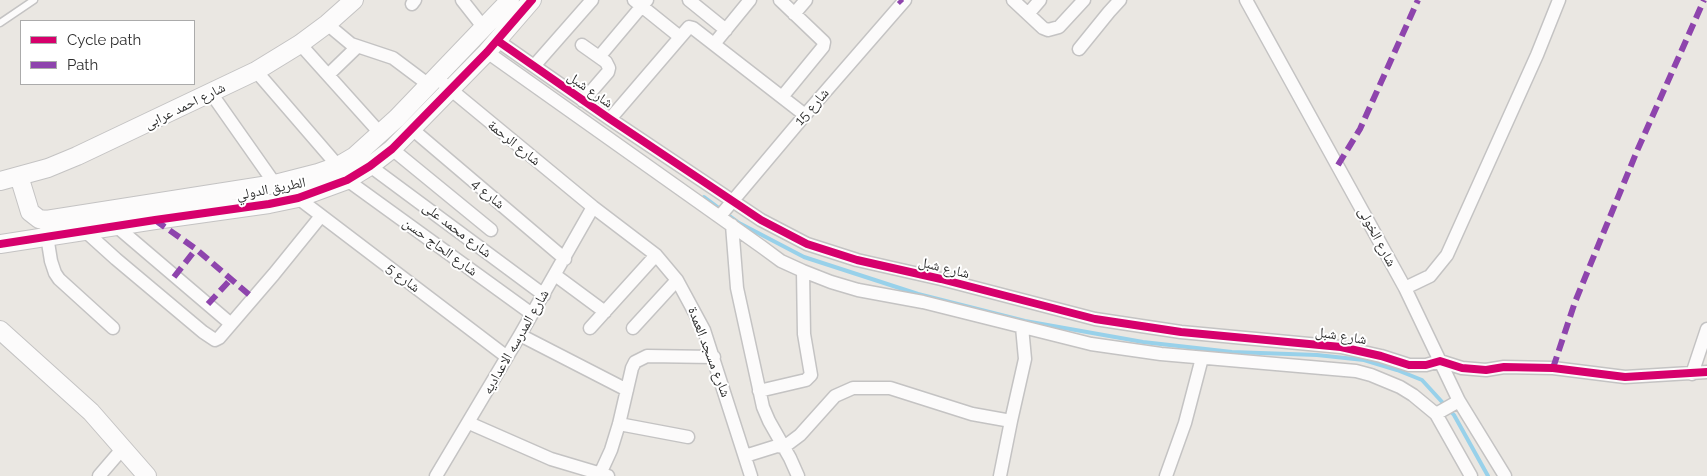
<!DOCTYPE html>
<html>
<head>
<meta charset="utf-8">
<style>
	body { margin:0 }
	#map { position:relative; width:1707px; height:476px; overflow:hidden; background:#eae7e2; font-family:Raleway,sans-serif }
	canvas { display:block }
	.legend { position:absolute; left:20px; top:20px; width:175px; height:65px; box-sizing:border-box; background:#fff; border:1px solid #ababab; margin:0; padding:6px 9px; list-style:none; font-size:15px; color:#2d2d2d }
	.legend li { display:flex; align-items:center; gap:10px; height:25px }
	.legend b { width:25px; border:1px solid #ababab }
</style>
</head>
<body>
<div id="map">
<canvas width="1707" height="476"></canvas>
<ul class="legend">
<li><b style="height:6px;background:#d6006c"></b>Cycle path</li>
<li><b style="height:6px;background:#8e44ad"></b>Path</li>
</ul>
</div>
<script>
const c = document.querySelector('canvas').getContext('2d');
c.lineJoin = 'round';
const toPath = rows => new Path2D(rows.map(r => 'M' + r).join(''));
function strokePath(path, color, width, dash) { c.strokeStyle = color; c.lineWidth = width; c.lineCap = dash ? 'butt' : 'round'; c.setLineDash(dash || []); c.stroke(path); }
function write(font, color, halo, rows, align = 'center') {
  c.font = font + ' Raleway,"Noto Naskh Arabic",sans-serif'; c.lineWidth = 4; c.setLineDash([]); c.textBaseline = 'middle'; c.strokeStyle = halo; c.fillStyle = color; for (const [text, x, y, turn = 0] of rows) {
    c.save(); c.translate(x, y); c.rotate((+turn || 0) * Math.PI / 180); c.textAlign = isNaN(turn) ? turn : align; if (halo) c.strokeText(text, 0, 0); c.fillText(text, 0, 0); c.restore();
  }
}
const stream = toPath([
	[704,197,739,223,804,257,918,294,1025,321,1143,342,1232,352,1317,355,1364,360,1397,370,1422,380,1454,415,1488,476]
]);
const lane = toPath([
	[0,23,34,0]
]);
const street = toPath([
	[462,0,484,28],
	[634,0,680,37],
	[689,0,726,30],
	[780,0,824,42,823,47,782,97],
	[1013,0,1043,28,1048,30,1059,27,1084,0],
	[1246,0,1405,288,1459,401,1505,476],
	[412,4,415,0],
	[794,14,806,0],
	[1028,14,1040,0],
	[327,24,351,44,393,58,429,85],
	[498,41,610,119,761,220,807,244,857,260,941,279,1095,319,1181,332,1341,347,1381,356,1409,365,1426,365,1440,361,1462,368,1486,370,1504,367,1553,368,1625,377,1707,372],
	[300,44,380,133],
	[714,44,750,0],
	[582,45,606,62,609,68,608,72,583,101],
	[1079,49,1109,12,1120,0],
	[487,52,762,247,781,261,803,271,831,282,858,290,923,302,1091,344,1161,354,1356,371,1371,375,1400,387,1413,395,1436,414,1471,476],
	[599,57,647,0],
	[534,66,592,0],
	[256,71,338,166],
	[328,75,357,47],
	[444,84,593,207,656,255,677,280,704,330,751,476],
	[211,93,275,184],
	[610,119,689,27,693,28,805,115],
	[412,129,565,259],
	[392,149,491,230],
	[370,166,544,295],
	[347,180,532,314],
	[298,198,507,357],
	[720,216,805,115,905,0],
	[732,225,737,288,763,407,769,421,790,458,798,476],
	[116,226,231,324],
	[46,230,51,261,55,273,59,279,113,328],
	[85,231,116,259,203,332,215,340,219,338,274,274,321,216],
	[555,275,605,312],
	[1405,288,1430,276,1447,255,1537,55,1559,0],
	[590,328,656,255],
	[633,328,677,280],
	[520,335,627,390],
	[1692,374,1707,329],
	[759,391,806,380,811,375,804,334,803,271],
	[1436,414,1459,401],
	[469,423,551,459,608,476],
	[619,424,688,437],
	[745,456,777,446,784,447,800,435,835,396,853,388,890,388,972,414,1011,421,1025,359,1022,327],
	[600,474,611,450,619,424,632,368,635,362,647,356,714,357],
	[99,476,123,448],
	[436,476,520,335,593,207],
	[1000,476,1011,421],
	[1166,476,1185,423,1202,358]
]);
const secondary = toPath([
	[19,176,30,212,39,219,46,220,275,184,318,173,338,166,355,156,397,118,510,0],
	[0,181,48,168,77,156,256,71,300,44,327,24,354,0],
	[0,244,155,220,269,204,298,198,347,180,370,166,392,149,487,52,532,0],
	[0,330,91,412,147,476]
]);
const quiet = toPath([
	[899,0,902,3],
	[1338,165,1360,129,1418,0],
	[155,220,196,249,253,298],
	[174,277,196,249],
	[208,304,231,279],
	[1553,368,1575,302,1637,151,1704,0]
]);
const cycleway = toPath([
	[498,41,610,119,761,220,807,244,857,260,941,279,1095,319,1181,332,1341,347,1381,356,1409,365,1426,365,1440,361,1462,368,1486,370,1504,367,1553,368,1625,377,1707,372],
	[0,244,155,220,269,204,298,198,347,180,370,166,392,149,487,52,532,0]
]);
const streetNames = [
	["شارع شبل",590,90,35],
	["شارع احمد عرابى",185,106,-26],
	["شارع 15",812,107,-49],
	["شارع الرحمة",514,143,39],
	["الطريق الدولي",271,189,-11],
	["شارع 4",488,194,40],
	["شارع محمد على",457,230,37],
	["شارع الخولى",1377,237,62],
	["شارع الحاج حسن",440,247,36],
	["شارع شبل",944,268,14],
	["شارع 5",403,278,37],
	["شارع شبل",1341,336,9],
	["شارع المدرسه الاعداديه",516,342,-60],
	["شارع مسجد العمدة",709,352,69]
];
strokePath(stream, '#98d1ea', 4);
strokePath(lane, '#c4c3c3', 9);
strokePath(street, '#c4c3c3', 15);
strokePath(secondary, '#c4c3c3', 20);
strokePath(lane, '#fcfbfb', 6);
strokePath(street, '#fcfbfb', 12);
strokePath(secondary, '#fcfbfb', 18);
strokePath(quiet, '#8e44ad', 6, [12, 6]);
strokePath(cycleway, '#d6006c', 8);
write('14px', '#2d2d2d', '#fff', streetNames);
</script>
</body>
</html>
